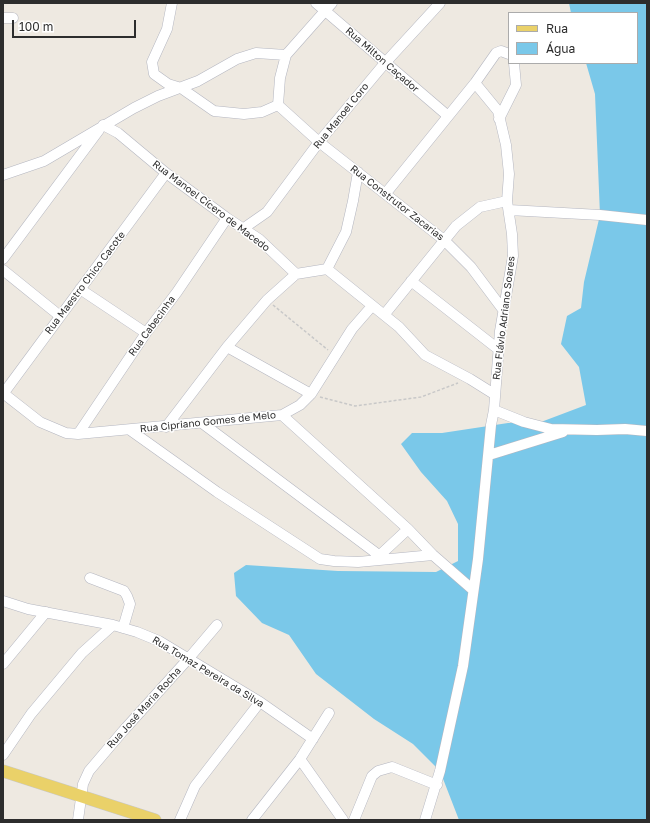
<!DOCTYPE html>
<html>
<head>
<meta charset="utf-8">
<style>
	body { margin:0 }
	#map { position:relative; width:650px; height:823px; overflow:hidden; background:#eee9e1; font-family:"Golos Text",sans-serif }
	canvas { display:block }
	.frame { position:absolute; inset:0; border:4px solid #2d2d2d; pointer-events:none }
	.legend { position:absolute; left:508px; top:12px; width:130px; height:52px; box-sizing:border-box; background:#fff; border:1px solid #ababab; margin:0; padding:5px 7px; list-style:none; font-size:12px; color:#2d2d2d }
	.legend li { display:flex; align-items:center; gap:8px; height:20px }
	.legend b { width:20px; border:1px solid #ababab }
	.scale { position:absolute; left:12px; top:20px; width:124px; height:18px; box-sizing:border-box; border:2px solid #2d2d2d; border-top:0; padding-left:5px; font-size:12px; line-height:14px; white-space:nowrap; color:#2d2d2d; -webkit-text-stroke:3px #fff; paint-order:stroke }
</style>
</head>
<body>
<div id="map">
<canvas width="650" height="823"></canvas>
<div class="frame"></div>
<ul class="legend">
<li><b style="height:5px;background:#ead169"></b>Rua</li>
<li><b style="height:11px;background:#7ac8e9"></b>Água</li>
</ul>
<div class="scale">100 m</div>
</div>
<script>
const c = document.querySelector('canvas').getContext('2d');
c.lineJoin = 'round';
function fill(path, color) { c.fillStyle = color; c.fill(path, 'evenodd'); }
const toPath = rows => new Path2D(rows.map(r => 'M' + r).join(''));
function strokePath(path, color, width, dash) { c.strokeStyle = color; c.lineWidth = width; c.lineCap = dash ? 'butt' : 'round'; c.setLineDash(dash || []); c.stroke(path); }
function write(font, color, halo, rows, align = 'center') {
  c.font = font + ' "Golos Text",sans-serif'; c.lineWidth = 3; c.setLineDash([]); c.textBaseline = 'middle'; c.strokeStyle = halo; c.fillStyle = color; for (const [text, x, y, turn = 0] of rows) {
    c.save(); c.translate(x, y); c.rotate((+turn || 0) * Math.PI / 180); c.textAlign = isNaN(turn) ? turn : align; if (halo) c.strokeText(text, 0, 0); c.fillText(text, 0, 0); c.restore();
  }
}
const water = toPath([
	[569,3,647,3,647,820,459,820,440,771,413,744,374,719,316,674,289,635,262,623,236,596,234,573,246,565,338,571,436,572,458,561,458,524,447,501,421,472,401,444,412,433,442,433,508,423,541,422,586,405,579,367,561,344,567,316,581,308,584,282,600,215,595,94,586,63,637,63,637,13,571,13]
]);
const path = toPath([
	[273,305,328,350],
	[320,397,355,406,421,397,458,383]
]);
const minor = toPath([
	[172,3,167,29,152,62,154,74,168,84,181,88,214,111,244,114,262,112,278,105,280,78,286,55,332,3],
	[316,3,448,116],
	[3,18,13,18],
	[278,105,319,142,444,240,471,267,504,311],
	[499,119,516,85,514,63],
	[103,125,118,133,166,173,227,218,259,239,296,274],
	[3,175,44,161,134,108,158,96,198,81,237,59,256,53,286,55],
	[386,193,475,83,496,53,501,51,509,54],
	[509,210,600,215,647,220],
	[244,228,267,212,319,142,385,63,440,3],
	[3,259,99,130],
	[327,269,346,232,353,201,358,172],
	[3,270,60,316],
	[296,274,327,269,399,327,425,355,470,379,494,394],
	[411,281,498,349],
	[80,289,146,333],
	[384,315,456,226,480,207,507,201],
	[227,347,311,394],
	[3,393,40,422,66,433,78,434,282,415,300,405,311,394,352,329,372,306],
	[3,394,166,173],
	[494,410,524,422,551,429,597,430,625,429,647,431],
	[282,415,408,529,433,555,472,589],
	[202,423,384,559],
	[166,427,227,347,267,300,296,274],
	[130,430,217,492,320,559,334,561,358,562,433,555],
	[78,434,146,333,177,292,227,218],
	[489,455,563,432],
	[379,556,408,529],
	[90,578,124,591,127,596,130,604,123,628],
	[3,601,28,609,113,625,137,632,159,641,260,702,313,739],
	[3,664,46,612],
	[3,755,31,714,82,653,113,625],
	[300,759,343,820],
	[78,820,83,784,89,771,123,731,189,658,217,625],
	[180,820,195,786,260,702],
	[252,820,300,759,329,713],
	[354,820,372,776,378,771,392,767,437,785],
	[425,820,440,771,463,666,478,559,491,425,494,410,500,331,513,256,512,234,507,201,509,174,506,145,498,111,475,83]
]);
const major = toPath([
	[3,771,155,820]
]);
const streetNames = [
	["Rua Milton Caçador",382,60,41],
	["Rua Manoel Coro",341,116,-51],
	["Rua Construtor Zacarias",397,203,38],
	["Rua Manoel Cícero de Macedo",211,206,37],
	["Rua Maestro Chico Cacote",85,283,-53],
	["Rua Flávio Adriano Soares",504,318,-83],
	["Rua Cabecinha",152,326,-54],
	["Rua Cipriano Gomes de Melo",208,422,-6],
	["Rua Tomaz Pereira da Silva",208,672,31],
	["Rua José Maria Rocha",144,708,-48]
];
fill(water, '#7ac8e9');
strokePath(minor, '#b4b6c0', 11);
strokePath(major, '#c8c8c8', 13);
strokePath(path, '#c8c8c8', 1.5, [3, 2]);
strokePath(minor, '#fff', 10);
strokePath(major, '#ead169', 12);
write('10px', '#2d2d2d', '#fff', streetNames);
</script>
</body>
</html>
